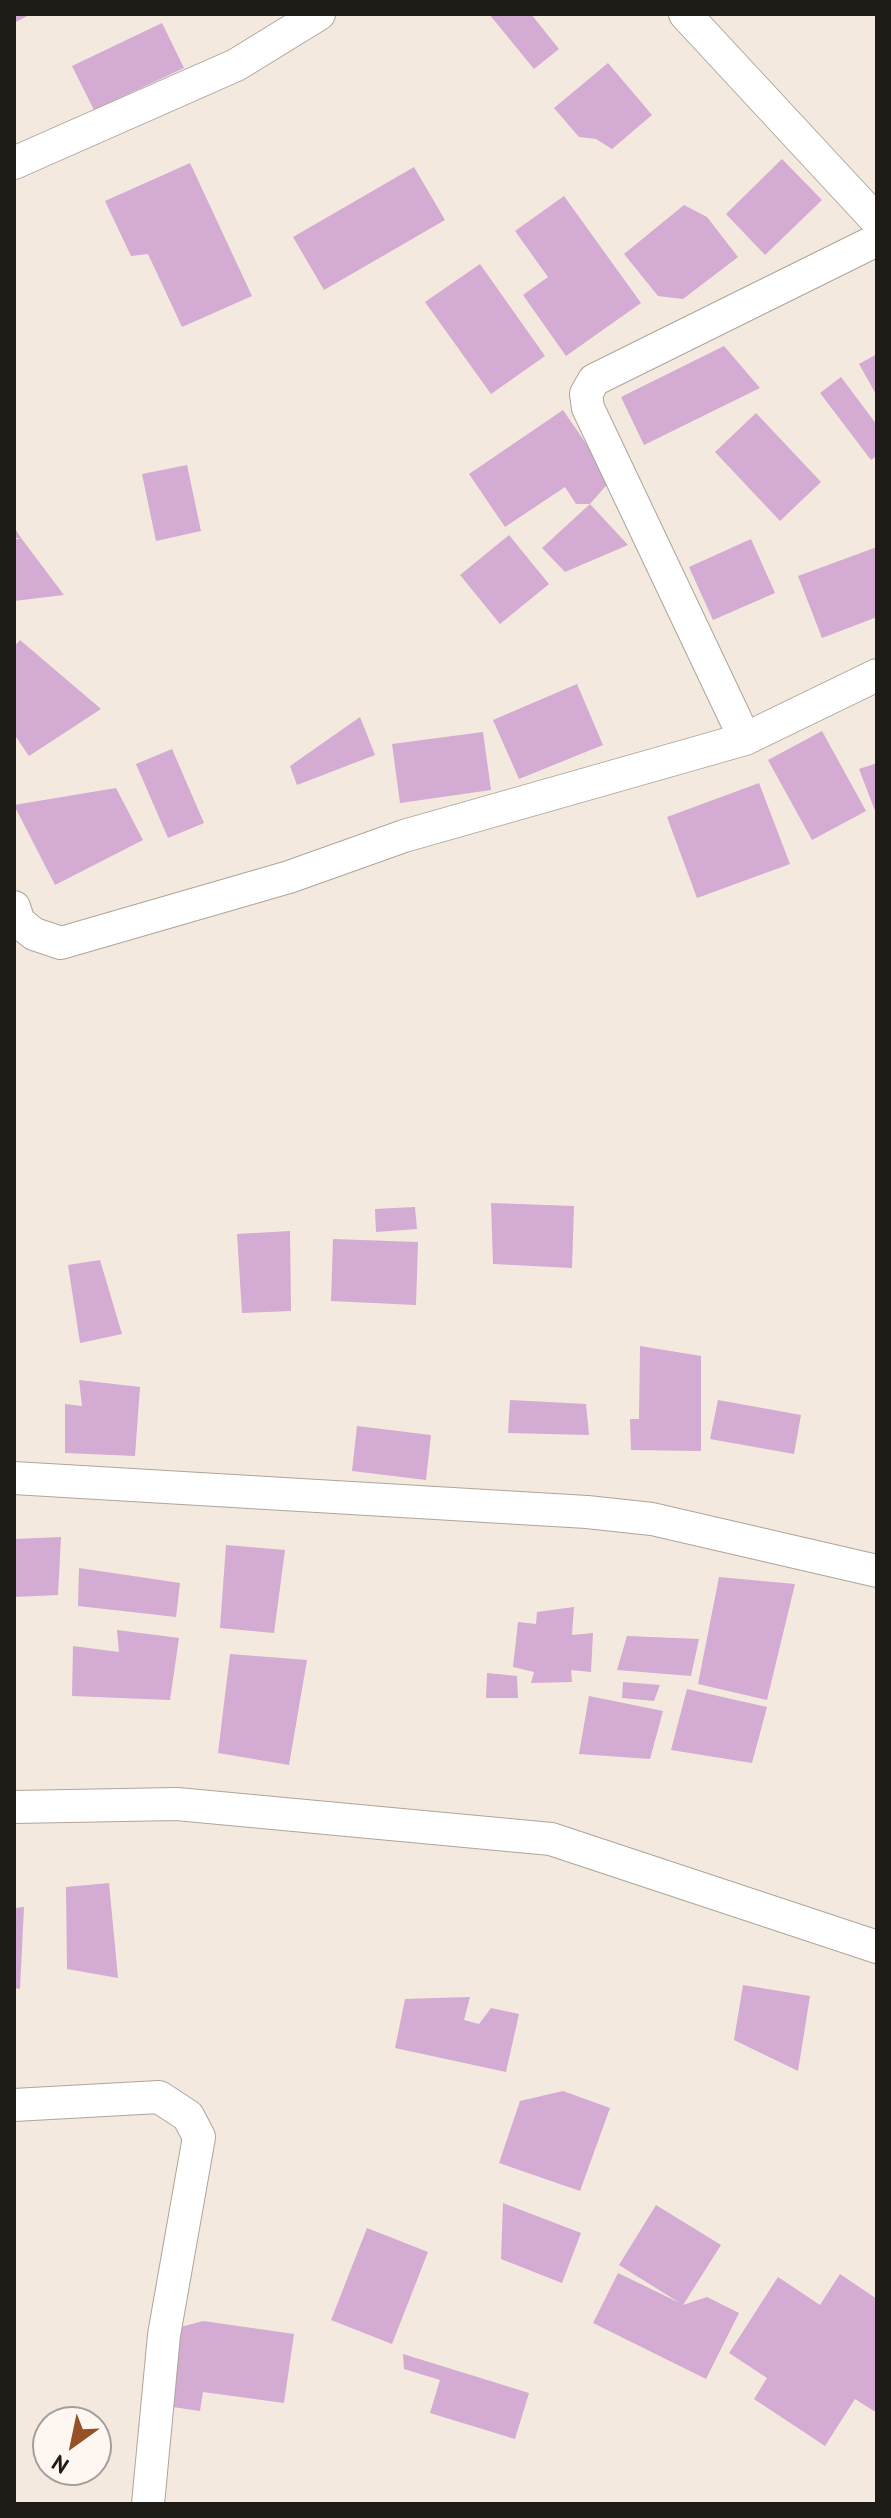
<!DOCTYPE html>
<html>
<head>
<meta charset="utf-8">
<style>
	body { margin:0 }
	#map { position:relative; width:891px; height:2518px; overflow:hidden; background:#f4e9df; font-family:"PT Sans",sans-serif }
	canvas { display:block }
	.frame { position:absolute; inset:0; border:16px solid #1e1a16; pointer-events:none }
	.north { position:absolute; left:32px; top:2406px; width:80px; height:80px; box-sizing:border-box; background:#fef7f1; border:2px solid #a49f99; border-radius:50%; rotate:213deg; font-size:22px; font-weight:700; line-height:32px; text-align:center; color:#1e1a16 }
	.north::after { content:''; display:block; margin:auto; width:28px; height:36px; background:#955125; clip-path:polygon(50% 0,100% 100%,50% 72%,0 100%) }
</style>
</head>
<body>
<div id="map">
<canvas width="891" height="2518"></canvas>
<div class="frame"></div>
<div class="north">N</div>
</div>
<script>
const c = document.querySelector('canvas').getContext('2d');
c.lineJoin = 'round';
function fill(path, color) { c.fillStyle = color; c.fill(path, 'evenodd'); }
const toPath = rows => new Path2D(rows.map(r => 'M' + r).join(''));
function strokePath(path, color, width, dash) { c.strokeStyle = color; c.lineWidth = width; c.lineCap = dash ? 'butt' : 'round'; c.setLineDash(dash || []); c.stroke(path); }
const building = toPath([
	[14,14,31,14,14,23],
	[489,14,531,14,559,49,534,69],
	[162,23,184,68,94,110,72,66],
	[608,63,652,115,612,149,596,139,579,137,554,108],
	[782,159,822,200,765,255,726,214],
	[190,163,252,296,182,327,148,254,131,256,105,201],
	[414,167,445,220,324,290,293,237],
	[564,196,641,303,566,356,523,295,548,277,515,231],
	[684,205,707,217,738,257,683,299,658,296,624,254],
	[480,264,545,356,491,394,425,302],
	[724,346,760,388,644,445,621,397],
	[877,354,877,396,859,364],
	[841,377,877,425,877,456,871,460,820,393],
	[563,410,611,480,590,504,576,504,565,487,505,527,469,474],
	[756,413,821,482,780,521,715,452],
	[187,465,201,531,156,541,142,474],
	[590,504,628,545,565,572,542,548],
	[14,527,21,538,64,595,14,601,14,540,21,538,14,538],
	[509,535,549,584,500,624,460,575],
	[751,539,775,593,713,620,689,567],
	[877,547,877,617,822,638,798,576],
	[20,640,101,709,29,756,14,734,14,647],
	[577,684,603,745,519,779,493,720],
	[360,717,375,755,297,785,290,766],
	[822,731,866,811,812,840,768,760],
	[483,732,491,790,400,803,392,744],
	[172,749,204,823,168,838,136,764],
	[877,763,877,816,859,769],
	[759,783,790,864,697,898,667,817],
	[116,788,143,840,55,885,14,805],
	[491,1203,574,1206,572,1268,493,1264],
	[415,1207,417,1229,376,1232,375,1209],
	[290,1231,291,1311,242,1313,237,1234],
	[333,1239,418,1242,416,1305,331,1301],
	[100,1260,122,1334,80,1343,68,1265],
	[640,1346,701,1356,701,1451,631,1450,630,1419,639,1419],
	[79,1380,140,1387,135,1456,65,1453,65,1404,82,1406],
	[510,1400,586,1404,589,1435,508,1433],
	[718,1400,801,1415,794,1454,710,1439],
	[357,1426,431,1435,426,1480,352,1471],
	[61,1537,58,1595,14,1597,14,1539],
	[226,1545,285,1550,274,1633,220,1628],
	[79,1568,180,1583,176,1617,78,1606],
	[719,1577,795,1584,767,1700,698,1684],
	[574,1607,572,1635,593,1633,591,1672,571,1670,572,1682,531,1683,534,1672,513,1667,518,1622,536,1624,537,1612],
	[117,1630,179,1638,170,1700,72,1696,73,1646,119,1652],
	[627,1636,699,1639,691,1676,617,1670],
	[230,1654,307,1660,289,1765,218,1753],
	[487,1673,517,1676,518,1698,486,1698],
	[623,1682,660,1685,654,1701,622,1698],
	[687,1689,767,1707,752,1763,671,1750],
	[589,1696,663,1711,650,1759,579,1754],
	[109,1883,118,1978,67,1969,66,1887],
	[24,1907,20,1989,14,1988,14,1908],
	[743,1985,810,1996,798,2071,734,2040],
	[470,1997,464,2020,479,2024,491,2008,519,2014,506,2072,395,2048,405,1999],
	[563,2091,610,2108,580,2191,499,2163,520,2101],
	[503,2203,581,2233,562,2283,501,2259],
	[656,2205,721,2245,683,2305,707,2297,739,2313,706,2379,593,2323,618,2273,680,2303,619,2265],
	[367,2228,428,2252,392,2344,331,2320],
	[840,2274,877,2299,877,2413,855,2399,825,2446,754,2399,767,2378,729,2353,778,2277,820,2305],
	[203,2321,294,2334,284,2403,203,2392,200,2411,166,2406,177,2328],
	[403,2354,529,2393,515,2439,430,2413,440,2380,404,2369]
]);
const minor = toPath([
	[685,14,877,221],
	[14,163,236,65,319,14],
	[745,739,588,408,586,394,594,380,877,240],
	[14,907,19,922,34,934,61,943,289,877,404,836,745,739,877,675],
	[14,1478,587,1512,652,1519,877,1571],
	[14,1807,177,1804,551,1839,877,1947],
	[14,2105,159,2097,188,2116,199,2137,164,2335,148,2504]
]);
fill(building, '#d3abd3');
strokePath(minor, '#afa49a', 34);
strokePath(minor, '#fff', 32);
</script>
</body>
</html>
